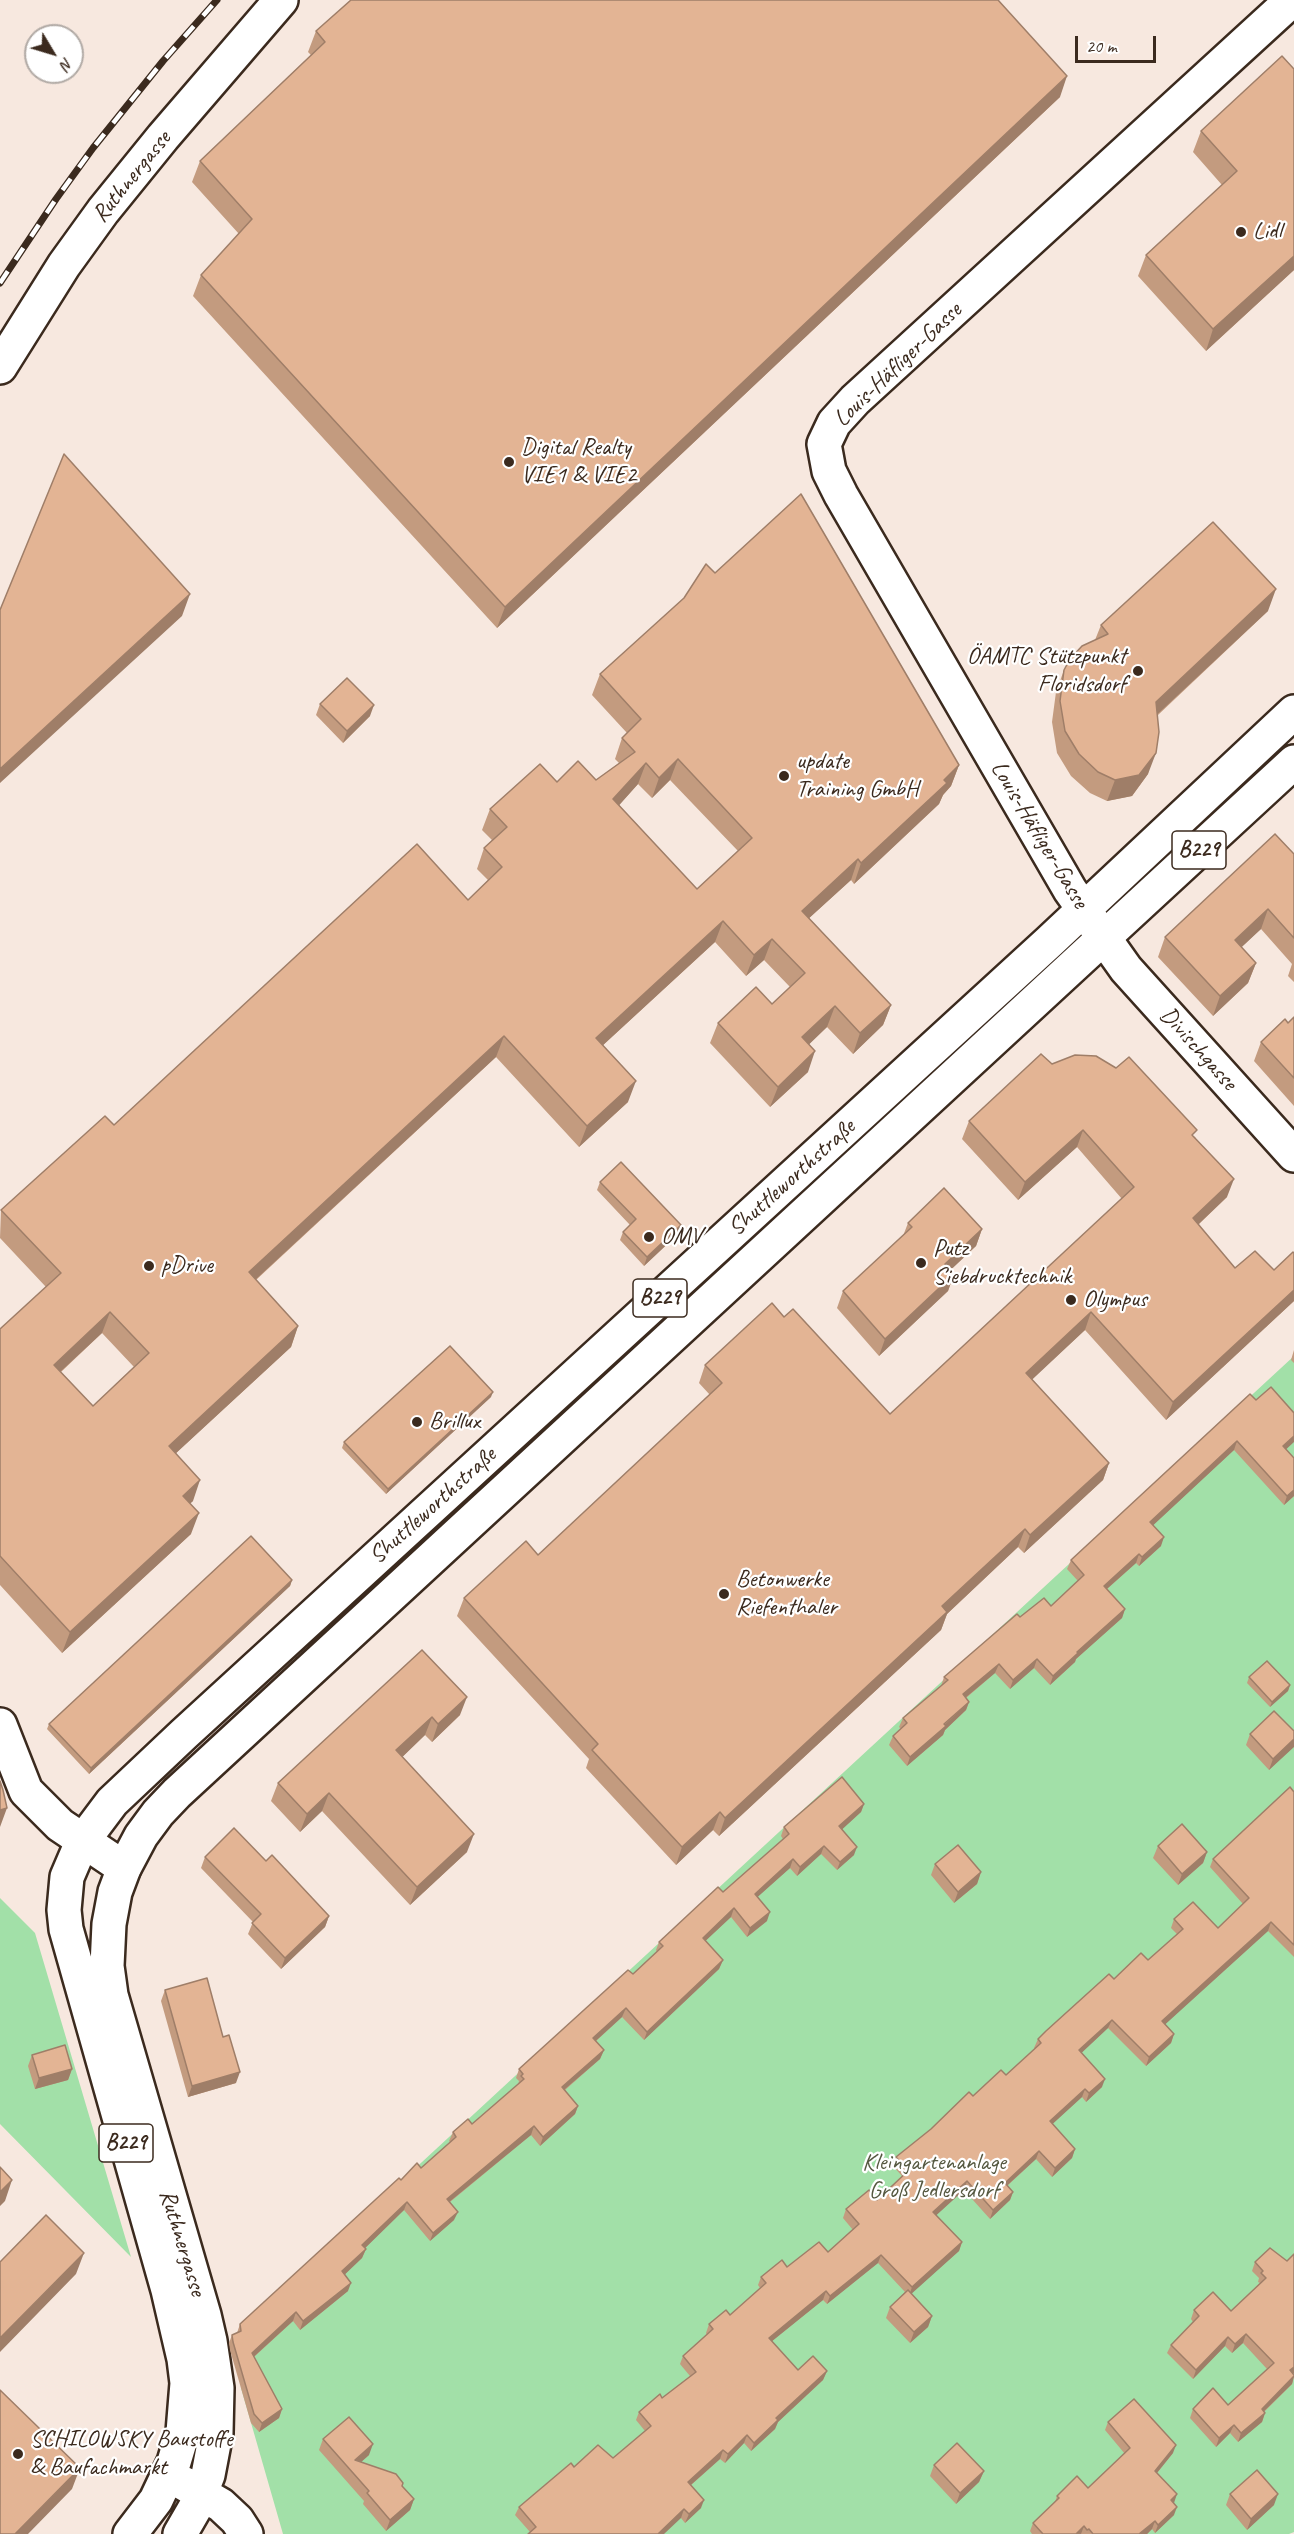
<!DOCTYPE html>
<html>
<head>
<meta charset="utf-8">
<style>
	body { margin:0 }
	#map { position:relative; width:1294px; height:2534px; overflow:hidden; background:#f7e8df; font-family:Caveat,sans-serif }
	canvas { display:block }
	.north { position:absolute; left:24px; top:24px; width:60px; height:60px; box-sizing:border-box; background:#fff; border:2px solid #b1aaa5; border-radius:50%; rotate:128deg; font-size:16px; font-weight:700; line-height:24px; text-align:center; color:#3b2a1e }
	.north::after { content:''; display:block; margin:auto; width:21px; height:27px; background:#3b2a1e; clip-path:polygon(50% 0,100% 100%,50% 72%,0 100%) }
	.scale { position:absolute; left:1075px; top:36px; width:81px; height:27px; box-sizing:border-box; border:3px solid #3b2a1e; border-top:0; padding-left:8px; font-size:18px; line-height:21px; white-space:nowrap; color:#3b2a1e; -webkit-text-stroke:4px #fff; paint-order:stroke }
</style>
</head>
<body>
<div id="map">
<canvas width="1294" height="2534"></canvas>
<div class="north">N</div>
<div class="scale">20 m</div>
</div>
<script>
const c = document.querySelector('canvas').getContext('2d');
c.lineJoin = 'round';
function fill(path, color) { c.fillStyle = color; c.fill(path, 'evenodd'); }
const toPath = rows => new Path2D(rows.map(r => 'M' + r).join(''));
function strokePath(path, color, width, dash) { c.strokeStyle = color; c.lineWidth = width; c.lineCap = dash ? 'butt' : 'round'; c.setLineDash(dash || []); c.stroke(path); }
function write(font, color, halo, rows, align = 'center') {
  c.font = font + ' Caveat,sans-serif'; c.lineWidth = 4.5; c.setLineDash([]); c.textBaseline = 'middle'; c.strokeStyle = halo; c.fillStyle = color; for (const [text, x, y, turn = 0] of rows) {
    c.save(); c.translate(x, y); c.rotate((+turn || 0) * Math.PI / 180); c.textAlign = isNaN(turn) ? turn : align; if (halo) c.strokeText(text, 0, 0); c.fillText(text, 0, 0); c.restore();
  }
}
const green = toPath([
	[1294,1356,1294,2532,1289,2534,283,2534,241,2388,237,2333],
	[0,1898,35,1933,131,2257,0,2124]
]);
const minor = toPath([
	[1292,0,855,400,834,423,824,444,829,471,841,495,1070,890,1126,969,1294,1155],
	[0,367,64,265,103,211,163,137,281,0],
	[0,1725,26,1791,60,1825,124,1868]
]);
const major = toPath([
	[183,2483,221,2505,237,2520,246,2534],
	[130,2534,156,2500,174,2462,183,2432,187,2383,184,2359,168,2290,66,1929,64,1910,67,1877,82,1842,112,1802,184,1734,1049,942,1294,712],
	[180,2534,195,2508,208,2475,216,2433,217,2388,210,2341,204,2315,111,1995,107,1966,109,1924,115,1892,124,1868,141,1836,158,1813,177,1793,1294,762]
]);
const rail = toPath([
	[0,283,56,199,93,148,163,61,217,0]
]);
const wall = toPath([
	[316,31,1060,97,497,628,193,296,201,275,239,234,192,182,200,161,311,55,308,52],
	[1294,69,1294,270,1206,351,1138,276,1146,255,1222,185,1193,152,1201,131],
	[715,573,959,765,951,786,943,795,939,804,854,884,851,880,809,918,891,1005,883,1025,853,1054,827,1027,809,1044,808,1072,770,1107,710,1043,718,1023,772,1004,790,987,764,960,746,976,715,942,603,1045,628,1102,579,1147,496,1057,256,1280,298,1326,291,1347,176,1453,193,1501,190,1503,191,1534,62,1653,0,1585,0,1329,46,1287,0,1238,1,1210,114,1125,468,900,488,880,477,869,484,848,492,840,482,830,490,809,557,782,596,780,619,763,615,759,622,738,627,733,592,695,600,674],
	[670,780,738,851,697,889,619,805,638,784,652,798],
	[102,1333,134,1367,93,1406,61,1372],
	[1268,611,1158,715,1148,774,1132,796,1107,801,1090,793,1071,776,1057,753,1052,722,1056,692,1064,670,1095,640,1101,625],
	[320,704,370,716,343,743,316,715],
	[1294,854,1294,982,1288,976,1292,964,1261,929,1241,947,1256,963,1248,983,1213,1016,1158,957,1165,937],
	[1294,1017,1294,1106,1254,1061,1261,1042,1288,1023],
	[1052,1064,1195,1137,1227,1197,1198,1225,1235,1268,1274,1270,1294,1253,1294,1301,1166,1420,1085,1330,1032,1379,1109,1463,1103,1480,1024,1553,1018,1547,947,1614,941,1630,719,1836,713,1830,676,1865,586,1768,589,1759,457,1616,464,1598,538,1555,710,1395,699,1383,705,1365,784,1317,890,1414,1122,1199,1077,1147,1018,1200,962,1139,969,1121],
	[600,1182,681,1225,678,1234,644,1266,620,1240,623,1232,630,1225,597,1190],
	[908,1223,982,1229,976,1246,950,1270,954,1274,948,1291,879,1356,837,1308,843,1291,903,1236],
	[1294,1350,1294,1363,1291,1360],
	[1250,1394,1286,1449,1294,1496,1284,1505,1234,1450,1153,1525,1161,1546,1139,1566,1136,1563,1107,1589,1125,1609,1122,1618,1076,1659,1075,1662,1050,1685,1034,1668,1010,1689,995,1673,966,1698,969,1702,966,1710,945,1730,943,1735,907,1766,889,1745,893,1736,901,1729,899,1727,903,1718,941,1686,944,1677,1020,1617,1051,1606,1078,1581,1067,1569,1071,1560],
	[491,1397,386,1494,342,1448,344,1442],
	[292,1580,290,1586,89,1774,47,1729,49,1724],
	[422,1650,460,1715,432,1742,425,1735,402,1757,467,1852,410,1905,322,1811,300,1832,271,1801,278,1783],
	[1249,1677,1290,1685,1288,1691,1270,1707,1247,1683],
	[1294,1731,1294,1746,1269,1770,1246,1745,1250,1734],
	[1294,1792,1294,1957,1268,1931,1165,2024,1174,2034,1171,2043,1146,2066,1108,2028,1081,2053,1102,2087,1086,2102,1082,2097,1052,2124,1075,2149,1072,2158,1052,2177,1036,2159,1007,2186,1013,2192,1010,2200,990,2219,964,2190,936,2215,962,2242,959,2251,911,2293,932,2316,928,2327,910,2343,886,2318,890,2307,905,2292,878,2263,827,2304,823,2300,772,2341,798,2370,827,2371,823,2380,778,2422,775,2429,751,2451,744,2443,725,2463,720,2459,691,2485,701,2508,685,2523,681,2518,530,2532,515,2515,519,2507,574,2467,613,2458,645,2431,636,2420,639,2412,662,2398,690,2376,680,2364,683,2356,707,2335,706,2333,709,2324,730,2315,760,2288,758,2285,761,2277,828,2252,853,2230,843,2218,846,2209,877,2200,902,2176,893,2166,896,2157,973,2096,1006,2075,1035,2049,1034,2048,1038,2039,1114,1979,1148,1960,1177,1934,1171,1928,1174,1919,1218,1928,1243,1904,1210,1867,1213,1859],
	[864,1804,861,1812,842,1829,854,1855,837,1870,821,1854,797,1876,790,1868,757,1897,767,1921,747,1937,731,1917,705,1941,723,1960,719,1969,644,2040,622,2017,596,2041,604,2050,600,2059,565,2090,578,2106,575,2114,540,2146,531,2135,450,2202,454,2220,430,2241,404,2210,365,2248,366,2249,362,2258,345,2274,348,2291,300,2330,293,2321,254,2357,282,2409,279,2418,259,2432,251,2423,230,2350,229,2343,232,2335,237,2333,240,2324,401,2180,421,2168,450,2142,449,2141,453,2132,472,2124,518,2085,519,2081,516,2078,519,2069,633,1974,657,1952,656,1950,659,1942,723,1892,783,1839,781,1836,784,1827],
	[1158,1846,1207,1852,1203,1863,1178,1885,1153,1858],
	[205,1857,329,1916,325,1927,281,1969,248,1934,253,1922,201,1868],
	[935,1864,981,1872,977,1884,954,1903,931,1875],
	[165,1990,236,2083,188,2097,161,2001],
	[32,2055,72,2069,68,2080,35,2089,28,2066],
	[1294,2254,1294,2373,1293,2374,1294,2375,1294,2377,1292,2384,1264,2412,1265,2413,1262,2422,1238,2442,1230,2433,1216,2447,1190,2418,1193,2409,1228,2405,1267,2369,1243,2343,1232,2353,1225,2346,1193,2379,1167,2353,1171,2345,1193,2322,1191,2319,1194,2310,1231,2311,1260,2283,1258,2282,1259,2278,1252,2271,1255,2262,1287,2261],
	[1108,2422,1173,2453,1157,2473,1174,2503,1174,2515,1155,2533,1152,2529,1147,2534,1032,2534,1030,2531,1033,2523,1055,2502,1057,2496,1088,2488,1125,2454,1105,2430],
	[323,2439,369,2455,361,2462,403,2483,402,2486,414,2499,410,2510,386,2531,363,2504,364,2501,319,2450],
	[934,2465,984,2471,979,2482,956,2504,930,2476],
	[1230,2494,1274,2505,1247,2530,1226,2505]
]);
const shadedWall = toPath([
	[1067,76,1060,97,497,628,505,607],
	[1294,256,1294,270,1206,351,1213,329],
	[1276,589,1268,611,1148,723,1156,702],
	[190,594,182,616,0,783,0,769],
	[374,705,370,716,343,743,347,731],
	[1156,753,1148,774,1132,796,1107,801,1115,780],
	[678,759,670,780,652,798,659,778],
	[646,763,638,784,606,820,613,799],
	[959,765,951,786,943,795,939,804,854,884,861,863],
	[858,859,851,880,795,931,802,911],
	[1268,909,1261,929,1228,960,1235,940],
	[723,921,715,942,588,1059,596,1038],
	[772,939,764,960,746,976,754,955],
	[1256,963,1248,983,1213,1016,1220,996],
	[891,1005,883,1025,853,1054,860,1033],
	[835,1006,827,1027,795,1058,802,1037],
	[504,1036,496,1057,241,1293,249,1272],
	[815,1051,808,1072,770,1107,778,1087],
	[636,1081,628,1102,579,1147,587,1126],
	[1083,1130,1077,1147,1018,1200,1025,1182],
	[1234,1179,1227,1197,1186,1236,1193,1218],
	[681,1225,678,1234,644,1266,647,1257],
	[982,1229,976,1246,939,1281,945,1264],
	[954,1274,948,1291,879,1356,885,1339],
	[1294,1290,1294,1301,1166,1420,1173,1402],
	[110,1312,102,1333,46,1385,54,1365],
	[1091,1312,1085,1330,1020,1391,1026,1373],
	[298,1326,291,1347,161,1467,169,1446],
	[493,1392,491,1397,386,1494,388,1489],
	[1294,1436,1294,1442,1280,1455,1283,1446],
	[1237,1441,1234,1450,1147,1531,1150,1522],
	[1109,1463,1103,1480,1024,1553,1030,1535],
	[200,1480,193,1501,176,1517,183,1496],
	[1294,1490,1294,1496,1284,1505,1287,1496],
	[199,1513,191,1534,62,1653,70,1632],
	[1025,1529,1018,1547,947,1614,941,1630,719,1836,725,1818,942,1606],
	[1164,1537,1161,1546,1139,1566,1142,1557],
	[1139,1554,1136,1563,1100,1595,1104,1586],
	[292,1580,290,1586,89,1774,91,1768],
	[1125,1609,1122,1618,1076,1659,1075,1662,1050,1685,1053,1676,1077,1652],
	[1037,1659,1034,1668,1010,1689,1013,1680],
	[999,1664,995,1673,959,1703,963,1694],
	[1290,1685,1288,1691,1270,1707,1272,1702],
	[467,1697,460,1715,432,1742,438,1724],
	[969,1702,966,1710,945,1730,943,1735,907,1766,910,1757],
	[432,1717,425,1735,390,1769,396,1750],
	[1294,1739,1294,1747,1269,1770,1273,1759],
	[329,1793,322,1811,300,1832,307,1814],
	[864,1804,861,1812,836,1835,839,1826],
	[7,1808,0,1827,0,1810],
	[720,1812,713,1830,676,1865,682,1847],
	[474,1834,467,1852,410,1905,417,1887],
	[824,1846,821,1854,797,1876,800,1867],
	[857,1847,854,1855,837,1870,840,1862],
	[1207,1852,1203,1863,1178,1885,1182,1874],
	[793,1859,790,1868,752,1902,755,1894],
	[981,1872,977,1884,954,1903,958,1892],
	[734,1908,731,1917,699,1947,703,1938],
	[770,1912,767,1921,747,1937,750,1928],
	[329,1916,325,1927,281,1969,285,1958],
	[1271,1922,1268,1931,1159,2030,1162,2021],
	[723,1960,719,1969,644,2040,647,2032],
	[626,2008,622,2017,589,2047,593,2038],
	[1112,2020,1108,2028,1075,2059,1079,2050],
	[1174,2034,1171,2043,1146,2066,1149,2057],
	[604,2050,600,2059,558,2095,562,2087],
	[72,2069,68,2080,35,2089,39,2078],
	[240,2072,236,2083,188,2097,192,2086],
	[1105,2079,1102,2087,1086,2102,1089,2093],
	[1085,2089,1082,2097,1046,2130,1050,2121],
	[578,2106,575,2114,540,2146,543,2137],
	[534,2126,531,2135,443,2207,447,2199],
	[1075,2149,1072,2158,1052,2177,1055,2168],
	[1039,2151,1036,2159,1001,2191,1005,2183],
	[12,2180,5,2201,0,2206,0,2192],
	[967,2181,964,2190,930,2221,933,2212],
	[1013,2192,1010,2200,990,2219,993,2210],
	[407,2202,404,2210,359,2254,362,2245],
	[458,2212,454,2220,430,2241,433,2233],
	[962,2242,959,2251,909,2296,912,2287],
	[366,2249,362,2258,339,2280,342,2271],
	[84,2253,76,2274,0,2352,0,2338],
	[881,2255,878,2263,827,2304,830,2296],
	[351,2283,348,2291,300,2330,303,2321],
	[826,2291,823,2300,766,2346,769,2338],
	[296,2312,293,2321,249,2361,252,2353],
	[932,2316,928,2327,910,2343,914,2332],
	[1246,2334,1243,2343,1232,2353,1235,2344],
	[1228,2337,1225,2346,1193,2379,1196,2370],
	[1294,2367,1294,2373,1286,2379,1290,2370],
	[827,2371,823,2380,778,2422,775,2429,751,2451,754,2443,776,2418],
	[1294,2376,1292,2384,1258,2417,1262,2409],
	[282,2409,279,2418,259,2432,262,2423],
	[1265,2413,1262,2422,1238,2442,1241,2433],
	[1234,2425,1230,2433,1216,2447,1219,2438],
	[747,2435,744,2443,725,2463,728,2454],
	[373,2444,369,2455,351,2471,355,2460],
	[1176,2445,1173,2453,1152,2479,1155,2471],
	[723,2450,720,2459,684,2491,688,2482],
	[80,2468,72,2489,28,2534,15,2534],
	[984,2471,979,2482,956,2504,960,2493],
	[1177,2494,1174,2503,1168,2509,1171,2500],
	[1278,2494,1274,2505,1247,2530,1251,2519],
	[414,2499,410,2510,386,2531,390,2520],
	[704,2500,701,2508,685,2523,689,2514],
	[1177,2507,1174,2515,1155,2533,1158,2525],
	[684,2509,681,2518,664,2534,658,2534],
	[1155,2521,1152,2529,1147,2534,1139,2534],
	[1084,2526,1081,2534,1076,2534]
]);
const building = toPath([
	[351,0,998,0,1067,76,505,607,201,275,252,219,200,161,325,42,316,31,351,0],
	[1282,56,1294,69,1294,256,1213,329,1146,255,1237,171,1201,131,1282,56],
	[64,454,190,594,0,769,0,610,64,454],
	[801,494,959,765,944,780,947,783,861,863,858,859,802,911,891,1005,860,1033,835,1006,802,1037,815,1051,778,1087,718,1023,756,987,772,1004,805,973,772,939,754,955,723,921,596,1038,636,1081,587,1126,504,1036,249,1272,298,1326,169,1446,200,1480,183,1496,199,1513,70,1632,0,1556,0,1329,61,1273,1,1210,105,1116,114,1125,417,844,468,900,502,867,484,848,507,827,490,809,540,764,557,782,578,761,596,780,635,752,622,738,641,719,600,674,684,598,706,564,715,573,801,494],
	[678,759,752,838,697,889,613,799,646,763,659,778,678,759],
	[110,1312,149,1353,93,1406,54,1365,110,1312],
	[1213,522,1276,589,1156,702,1159,732,1156,753,1139,775,1115,780,1098,772,1079,754,1065,731,1060,701,1064,670,1070,659,1082,646,1108,634,1101,625,1213,522],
	[347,678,374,705,347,731,320,704,347,678],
	[1275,834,1294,854,1294,938,1268,909,1235,940,1256,963,1220,996,1165,937,1275,834],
	[1294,1017,1294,1078,1261,1042,1285,1019,1288,1023,1294,1017],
	[1041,1054,1052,1064,1075,1055,1096,1056,1116,1068,1129,1057,1197,1130,1192,1135,1234,1179,1193,1218,1235,1268,1255,1251,1274,1270,1293,1252,1294,1253,1294,1290,1173,1402,1091,1312,1026,1373,1109,1463,1030,1535,1025,1529,942,1606,947,1612,725,1818,720,1812,682,1847,592,1750,598,1744,464,1598,526,1541,538,1555,722,1383,705,1365,772,1303,784,1317,793,1309,890,1414,1134,1187,1083,1130,1025,1182,969,1121,1041,1054],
	[621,1162,681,1225,647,1257,623,1232,636,1219,600,1182,621,1162],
	[944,1188,982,1229,945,1264,954,1274,885,1339,843,1291,912,1227,908,1223,944,1188],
	[450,1346,493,1392,388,1489,344,1442,450,1346],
	[1271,1387,1294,1413,1294,1436,1283,1446,1294,1458,1294,1490,1287,1496,1237,1441,1150,1522,1164,1537,1142,1557,1139,1554,1104,1586,1125,1609,1077,1652,1078,1653,1053,1676,1037,1659,1013,1680,999,1664,963,1694,969,1702,944,1724,946,1726,910,1757,893,1736,907,1723,903,1718,948,1680,944,1677,1017,1614,1020,1617,1044,1598,1051,1606,1084,1575,1071,1560,1250,1394,1256,1400,1271,1387],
	[251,1536,292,1580,91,1768,49,1724,251,1536],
	[422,1650,467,1697,438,1724,432,1717,396,1750,474,1834,417,1887,329,1793,307,1814,278,1783,422,1650],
	[1267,1661,1290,1685,1272,1702,1249,1677,1267,1661],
	[1274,1711,1294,1731,1294,1739,1273,1759,1250,1734,1274,1711],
	[842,1777,864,1804,839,1826,857,1847,840,1862,824,1846,800,1867,793,1859,755,1894,770,1912,750,1928,734,1908,703,1938,723,1960,647,2032,626,2008,593,2038,604,2050,562,2087,578,2106,543,2137,534,2126,447,2199,458,2212,433,2233,407,2202,362,2245,366,2249,342,2271,351,2283,303,2321,296,2312,252,2353,282,2409,262,2423,254,2414,233,2342,232,2335,241,2331,240,2324,399,2178,401,2180,417,2163,421,2168,456,2137,453,2132,468,2119,472,2124,524,2079,521,2076,523,2074,519,2069,628,1970,633,1974,663,1946,659,1942,718,1887,723,1892,789,1834,784,1827,842,1777],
	[0,1781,3,1790,7,1808,0,1810,0,1781],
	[1290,1787,1294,1792,1294,1945,1271,1922,1162,2021,1174,2034,1149,2057,1112,2020,1079,2050,1105,2079,1089,2093,1085,2089,1050,2121,1075,2149,1055,2168,1039,2151,1005,2183,1013,2192,993,2210,967,2181,933,2212,962,2242,912,2287,881,2255,830,2296,826,2291,769,2338,798,2370,813,2356,827,2371,776,2418,778,2420,754,2443,747,2435,728,2454,723,2450,688,2482,704,2500,689,2514,684,2509,658,2534,528,2534,536,2527,519,2507,571,2463,574,2467,598,2445,613,2458,651,2426,639,2412,660,2394,662,2398,696,2372,683,2356,713,2329,709,2324,726,2310,730,2315,766,2283,761,2277,782,2260,787,2267,819,2242,828,2252,859,2224,846,2209,869,2190,877,2200,908,2171,896,2157,931,2129,969,2092,973,2096,1001,2070,1006,2075,1041,2043,1038,2039,1046,2031,1109,1974,1114,1979,1141,1953,1148,1960,1183,1929,1174,1919,1193,1902,1218,1928,1249,1898,1213,1859,1290,1787],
	[1182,1824,1207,1852,1182,1874,1158,1846,1182,1824],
	[234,1828,266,1861,272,1855,329,1916,285,1958,252,1923,261,1914,205,1857,234,1828],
	[958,1845,981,1872,958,1892,935,1864,958,1845],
	[207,1978,223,2037,229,2035,240,2072,192,2086,165,1990,207,1978],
	[65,2045,72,2069,39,2078,32,2055,65,2045],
	[0,2167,12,2180,0,2192,0,2167],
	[46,2215,84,2253,0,2338,0,2262,46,2215],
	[1270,2248,1287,2261,1294,2254,1294,2367,1290,2370,1294,2375,1294,2376,1262,2409,1265,2413,1241,2433,1234,2425,1219,2438,1193,2409,1213,2388,1228,2405,1274,2363,1246,2334,1235,2344,1228,2337,1196,2370,1171,2345,1199,2316,1194,2310,1213,2292,1231,2311,1266,2278,1261,2273,1263,2271,1255,2262,1270,2248],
	[908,2290,932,2316,914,2332,890,2307,908,2290],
	[0,2390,80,2468,15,2534,0,2534,0,2390],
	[1134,2399,1176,2445,1155,2471,1177,2494,1171,2500,1177,2507,1158,2525,1155,2521,1139,2534,1093,2534,1089,2529,1087,2530,1084,2526,1076,2534,1043,2534,1033,2523,1059,2498,1057,2496,1077,2476,1088,2488,1130,2448,1108,2422,1134,2399],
	[349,2417,373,2444,355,2460,396,2474,403,2483,402,2486,414,2499,390,2520,367,2493,369,2491,323,2439,349,2417],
	[957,2443,984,2471,960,2493,934,2465,957,2443],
	[1257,2470,1278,2494,1251,2519,1230,2494,1257,2470]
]);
const markers = [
	[1241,232,6,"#3b2a1e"],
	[509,462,6,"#3b2a1e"],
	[1138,671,6,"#3b2a1e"],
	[784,776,6,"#3b2a1e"],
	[649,1237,6,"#3b2a1e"],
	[921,1263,6,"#3b2a1e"],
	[149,1266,6,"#3b2a1e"],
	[1071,1300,6,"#3b2a1e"],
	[417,1422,6,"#3b2a1e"],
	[724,1594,6,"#3b2a1e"],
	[18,2454,6,"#3b2a1e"]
];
const shields = [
	[1199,850,54],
	[660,1298,54],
	[126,2143,54]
];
const shieldNames = [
	["B229",1199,850],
	["B229",660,1298],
	["B229",126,2143]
];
const streetNames = [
	["Ruthnergasse",132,177,-51],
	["Louis-Häfliger-Gasse",898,365,-44],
	["Louis-Häfliger-Gasse",1039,835,59],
	["Divischgasse",1198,1049,48],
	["Shuttleworthstraße",792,1178,-42],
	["Shuttleworthstraße",433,1506,-42],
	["Ruthnergasse",182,2243,73]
];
const poiNames = [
	["Lidl",1253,232],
	["Digital Realty",521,448],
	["VIE1 & VIE2",521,476],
	["ÖAMTC Stützpunkt",1126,657,"right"],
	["Floridsdorf",1126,685,"right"],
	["update",796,762],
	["Training GmbH",796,790],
	["OMV",661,1237],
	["Putz",933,1249],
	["Siebdrucktechnik",933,1277],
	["pDrive",161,1266],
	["Olympus",1083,1300],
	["Brillux",429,1422],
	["Betonwerke",736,1580],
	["Riefenthaler",736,1608],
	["SCHILOWSKY Baustoffe",30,2440],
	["& Baufachmarkt",30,2468]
];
const parkNames = [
	["Kleingartenanlage",934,2163],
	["Groß Jedlersdorf",934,2191]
];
fill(green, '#a2e0a8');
strokePath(minor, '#3b2a1e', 38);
strokePath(major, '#3b2a1e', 38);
strokePath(minor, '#fff', 33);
strokePath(major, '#fff', 33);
strokePath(rail, '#3b2a1e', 7);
strokePath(rail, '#fff', 4.5, [14]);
fill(wall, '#c39b7f');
fill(shadedWall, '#9f7e68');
fill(building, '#e3b494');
strokePath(building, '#9f7e68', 1.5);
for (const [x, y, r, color] of markers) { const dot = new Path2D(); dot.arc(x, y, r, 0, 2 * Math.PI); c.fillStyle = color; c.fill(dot); strokePath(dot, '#fff', 2); }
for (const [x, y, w] of shields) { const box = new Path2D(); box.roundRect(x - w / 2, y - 19, w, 38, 4.5); c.fillStyle = '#fff'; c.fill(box); strokePath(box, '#3b2a1e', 1.5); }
write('bold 22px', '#3b2a1e', null, shieldNames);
write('24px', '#3b2a1e', '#fff', streetNames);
write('24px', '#3b2a1e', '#fff', poiNames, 'left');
write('24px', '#555840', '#fff', parkNames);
</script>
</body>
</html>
